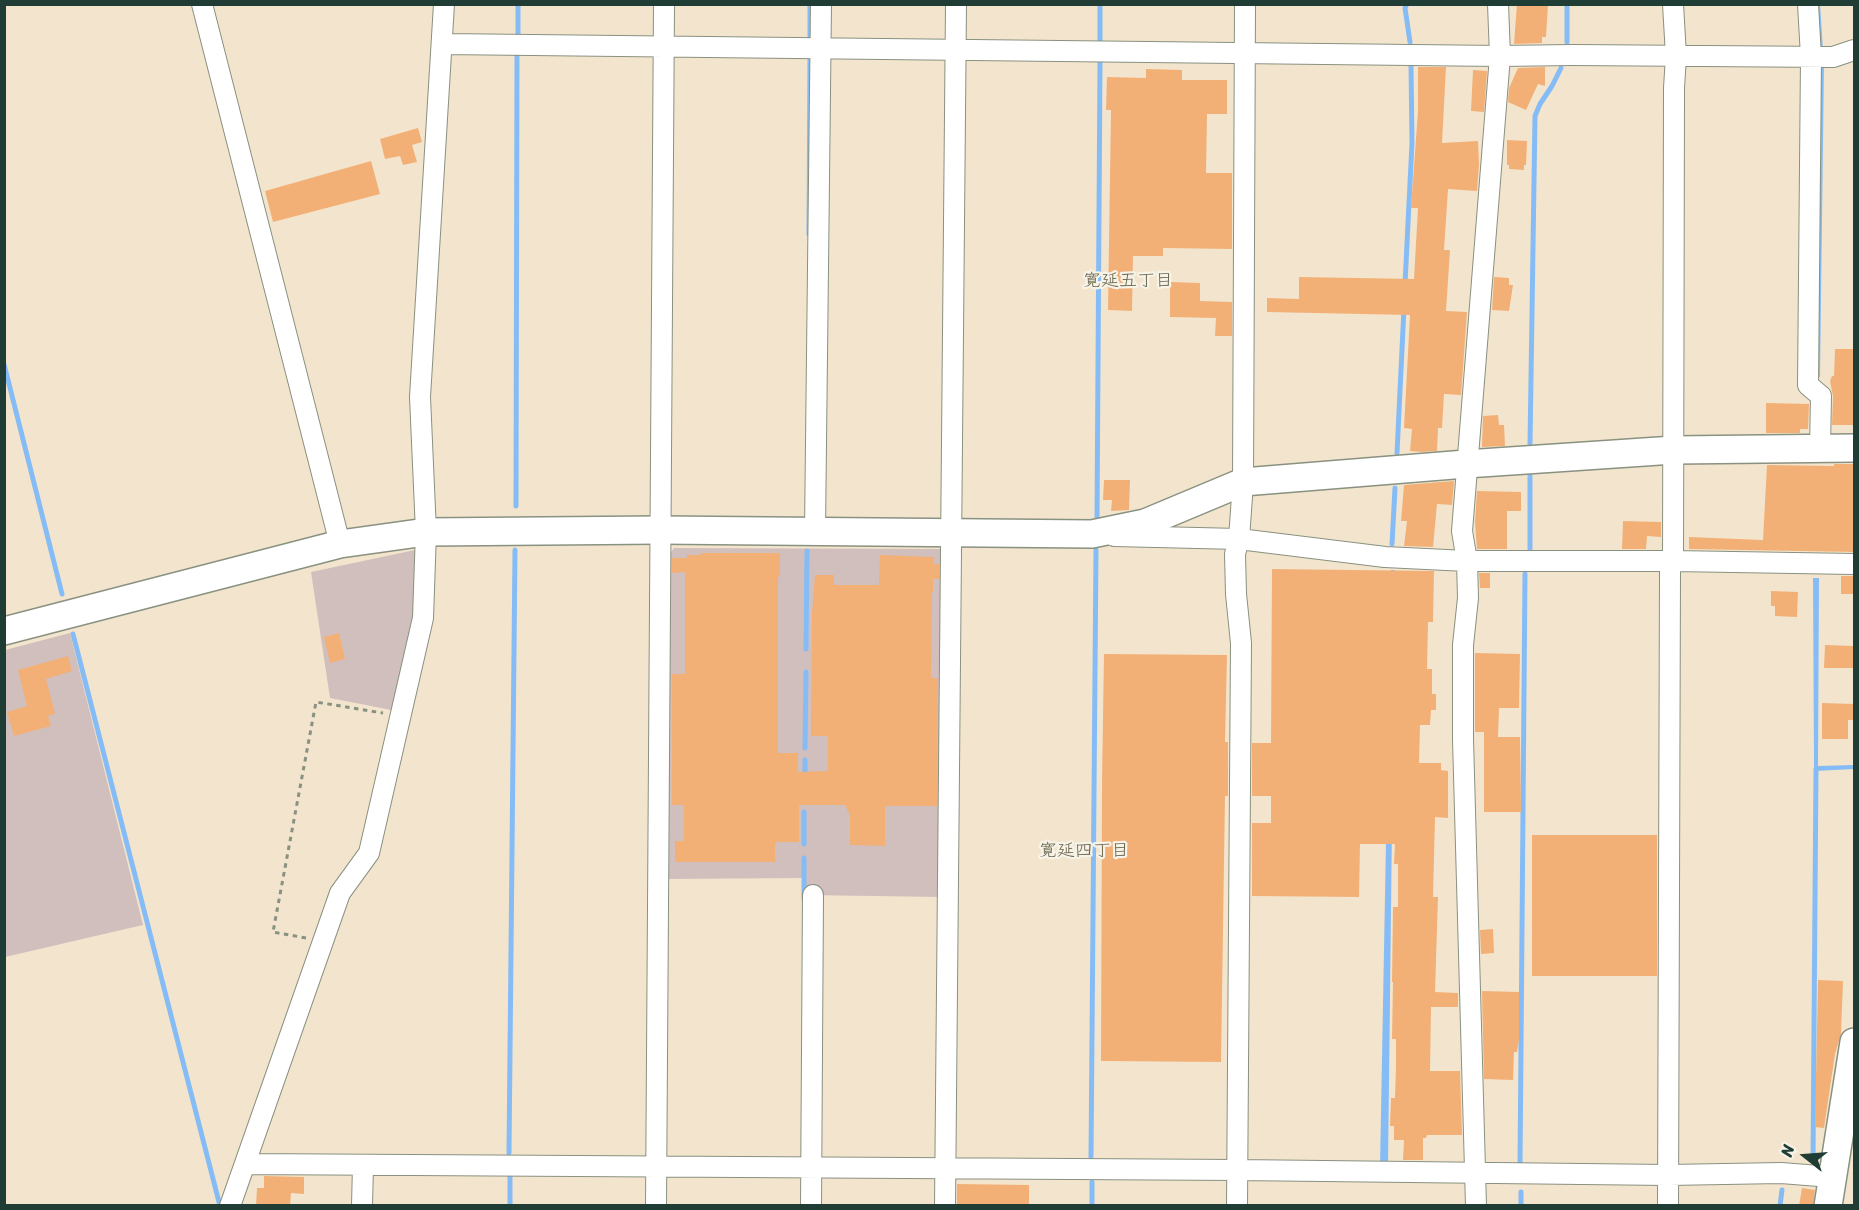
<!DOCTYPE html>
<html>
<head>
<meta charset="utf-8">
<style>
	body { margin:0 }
	#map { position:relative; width:1859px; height:1210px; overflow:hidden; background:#f3e5cd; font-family:Sriracha,sans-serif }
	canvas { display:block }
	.frame { position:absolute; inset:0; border:6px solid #1f3d34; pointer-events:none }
	.north { position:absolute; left:1775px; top:1126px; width:60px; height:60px; -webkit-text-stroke:4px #f7f3e8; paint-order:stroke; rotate:287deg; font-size:16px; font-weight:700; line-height:24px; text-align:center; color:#1f3d34 }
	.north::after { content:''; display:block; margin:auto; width:21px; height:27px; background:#1f3d34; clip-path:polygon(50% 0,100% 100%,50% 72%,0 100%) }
</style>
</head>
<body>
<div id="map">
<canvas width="1859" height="1210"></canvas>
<div class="frame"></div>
<div class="north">N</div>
</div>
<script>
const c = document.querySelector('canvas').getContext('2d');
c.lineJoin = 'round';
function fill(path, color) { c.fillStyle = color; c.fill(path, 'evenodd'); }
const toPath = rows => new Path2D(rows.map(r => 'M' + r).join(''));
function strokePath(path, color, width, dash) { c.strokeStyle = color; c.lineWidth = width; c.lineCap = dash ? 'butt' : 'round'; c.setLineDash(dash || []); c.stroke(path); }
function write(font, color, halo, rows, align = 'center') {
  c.font = font + ' Sriracha,"Klee One",sans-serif'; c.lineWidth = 4.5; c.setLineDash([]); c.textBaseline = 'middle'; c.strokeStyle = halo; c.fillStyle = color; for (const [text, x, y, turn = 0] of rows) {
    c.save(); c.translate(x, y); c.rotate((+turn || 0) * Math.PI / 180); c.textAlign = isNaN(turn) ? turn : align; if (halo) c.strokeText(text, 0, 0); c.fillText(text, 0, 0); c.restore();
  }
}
const industrial = toPath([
	[674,548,944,549,940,897,806,895,806,878,665,879,669,555],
	[415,550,422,554,417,617,397,708,391,710,330,698,311,572],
	[70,633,143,925,5,957,5,650]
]);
const water = toPath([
	[1820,4,1824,65,1820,377,1812,377,1813,5],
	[1391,570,1395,570,1388,1166,1380,1166],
	[1813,578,1819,578,1818,766,1854,765,1854,769,1815,771,1814,767]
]);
const stream = toPath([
	[1407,4,1405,8,1410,42],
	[518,34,518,4],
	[810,36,810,4],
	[1100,41,1100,4],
	[1567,42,1567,4],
	[809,234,810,57],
	[1405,284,1412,143,1411,65],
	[4,364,62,594],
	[1530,444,1535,116,1540,104,1552,86,1561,68],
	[1397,453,1404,308],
	[516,506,517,55],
	[1097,517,1100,62],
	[1392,544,1395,488],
	[1530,550,1530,476],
	[73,634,220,1206],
	[806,649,807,551],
	[805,748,806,672],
	[805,776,805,760],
	[804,844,804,812],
	[804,899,804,858],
	[509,1153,515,550],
	[1091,1157,1096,550],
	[1813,1160,1816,769],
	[1520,1165,1525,574],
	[510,1206,510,1176],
	[1092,1206,1092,1182],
	[1521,1206,1521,1192],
	[1780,1206,1782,1190]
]);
const building = toPath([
	[1517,4,1548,4,1546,37,1542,37,1542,43,1514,44],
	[1418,67,1446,67,1442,143,1478,141,1479,164,1477,191,1448,189,1444,250,1450,250,1446,311,1467,312,1461,395,1444,394,1442,428,1438,428,1437,451,1422,452,1410,451,1412,429,1404,428,1410,315,1267,312,1267,298,1299,299,1299,277,1414,279,1418,208,1411,208,1418,111],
	[1545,67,1545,86,1538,84,1526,110,1508,102,1509,88,1518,68],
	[1146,69,1182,70,1182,80,1227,80,1227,114,1207,114,1206,173,1232,173,1232,249,1163,248,1163,256,1133,256,1132,311,1108,310,1111,110,1106,110,1107,77,1146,78],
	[1473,70,1487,71,1484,112,1471,111],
	[418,128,422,142,412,145,417,162,403,165,400,156,385,159,380,139],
	[1507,140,1527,141,1526,165,1524,165,1524,170,1509,169,1509,165,1507,165],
	[371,161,380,194,273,222,265,191],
	[1494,277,1509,278,1509,285,1513,285,1509,311,1492,310],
	[1170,282,1200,283,1200,301,1232,302,1232,336,1215,336,1216,318,1170,317],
	[1835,349,1854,349,1854,425,1832,425,1833,396,1830,381,1832,376,1834,376],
	[1766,403,1809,404,1808,429,1800,429,1800,433,1766,433],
	[1498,415,1499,425,1504,425,1505,446,1482,447,1483,416],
	[1834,464,1854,464,1854,552,1689,549,1689,537,1763,540,1767,465,1834,466],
	[1104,480,1130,480,1129,510,1111,511,1112,500,1103,500],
	[1454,481,1452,505,1437,504,1433,547,1404,546,1407,521,1401,521,1404,485],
	[1477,491,1521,492,1521,511,1507,511,1507,549,1477,549,1475,522],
	[1623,521,1661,522,1661,537,1647,536,1646,549,1622,549],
	[701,553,780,553,780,577,778,577,778,753,798,753,798,772,828,771,828,736,811,736,812,614,815,575,834,575,834,585,879,585,880,555,934,557,934,564,939,564,939,579,933,579,933,592,932,592,931,678,938,678,937,806,885,806,885,846,850,845,850,815,845,805,799,805,799,842,775,842,775,862,675,862,675,841,684,841,684,805,672,805,672,674,685,674,685,572,672,573,672,558,687,558,687,555,701,555],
	[1272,569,1434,571,1433,622,1428,622,1427,669,1432,669,1432,694,1436,694,1436,710,1431,710,1430,725,1420,725,1419,763,1441,763,1441,770,1448,771,1448,818,1435,817,1433,897,1438,897,1435,992,1458,993,1458,1007,1431,1007,1430,1071,1460,1071,1462,1135,1427,1135,1426,1138,1423,1138,1423,1160,1403,1160,1404,1140,1394,1140,1394,1126,1390,1126,1391,1098,1395,1098,1396,1067,1396,1039,1392,1039,1393,982,1392,982,1393,907,1398,907,1398,864,1394,864,1395,844,1360,844,1359,897,1252,896,1252,823,1271,823,1271,796,1252,796,1252,743,1271,743],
	[1479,573,1490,573,1490,588,1480,588],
	[1841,576,1854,576,1854,594,1841,594],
	[1771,591,1798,592,1797,617,1775,616,1775,606,1771,606],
	[339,633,345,659,330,663,324,637],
	[1825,645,1854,646,1854,668,1824,668],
	[1475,653,1520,654,1519,708,1499,708,1498,737,1520,737,1521,812,1484,812,1484,732,1475,732],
	[1104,654,1227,655,1225,742,1228,742,1228,796,1225,796,1221,1062,1101,1061,1102,782],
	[68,656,72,671,46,679,55,714,48,716,51,726,14,736,7,712,27,706,18,670],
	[1822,703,1854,704,1854,720,1848,720,1848,739,1822,739],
	[1532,835,1657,835,1657,976,1532,976],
	[1493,929,1494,953,1481,954,1480,930],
	[1818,980,1843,981,1841,1034,1835,1054,1824,1128,1815,1127],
	[1482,991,1519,992,1519,1039,1517,1052,1514,1052,1513,1080,1484,1079],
	[264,1176,304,1177,304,1194,291,1193,290,1206,256,1206,257,1188,264,1188],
	[957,1184,1029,1185,1029,1206,957,1206],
	[1802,1188,1815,1190,1813,1206,1799,1206]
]);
const path = toPath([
	[306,938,273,932,316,702,383,713]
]);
const street = toPath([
	[202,4,340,544],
	[1808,4,1811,57,1808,385,1821,396,1820,449],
	[443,44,1500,56,1573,55,1833,57,1854,50],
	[815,531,821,4],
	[1114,536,1239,539,1385,557,1467,561,1673,561,1854,564],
	[245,1164,1237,1170,1668,1175,1781,1173,1832,1177],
	[230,1206,340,893,369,853,423,618,426,532,420,397,444,4],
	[362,1206,363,1165],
	[656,1206,664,4],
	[811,1206,813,895],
	[945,1206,956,4],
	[1237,1206,1241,643,1236,594,1235,554,1239,539,1243,482,1245,4],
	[1476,1206,1463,739,1463,645,1468,598,1467,561,1462,531,1500,56,1498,4],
	[1668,1206,1670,571,1673,561,1674,88,1676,56,1673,4]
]);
const secondary = toPath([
	[4,631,340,544,426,532,660,530,1092,534,1145,523,1243,482,1466,464,1674,450,1854,448],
	[1828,1206,1854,1042]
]);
const neighbourhoodNames = [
	["寛延五丁目",1128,281],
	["寛延四丁目",1084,851]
];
fill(industrial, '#d1bfbd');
fill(water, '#86bcf5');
strokePath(stream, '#86bcf5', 5);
fill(building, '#f2b077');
strokePath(street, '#899180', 22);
strokePath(secondary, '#899180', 30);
strokePath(path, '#899180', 3, [4.5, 4.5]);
strokePath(street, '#fff', 20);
strokePath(secondary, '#fff', 27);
write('18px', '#69654b', '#f7f3e8', neighbourhoodNames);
</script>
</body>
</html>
